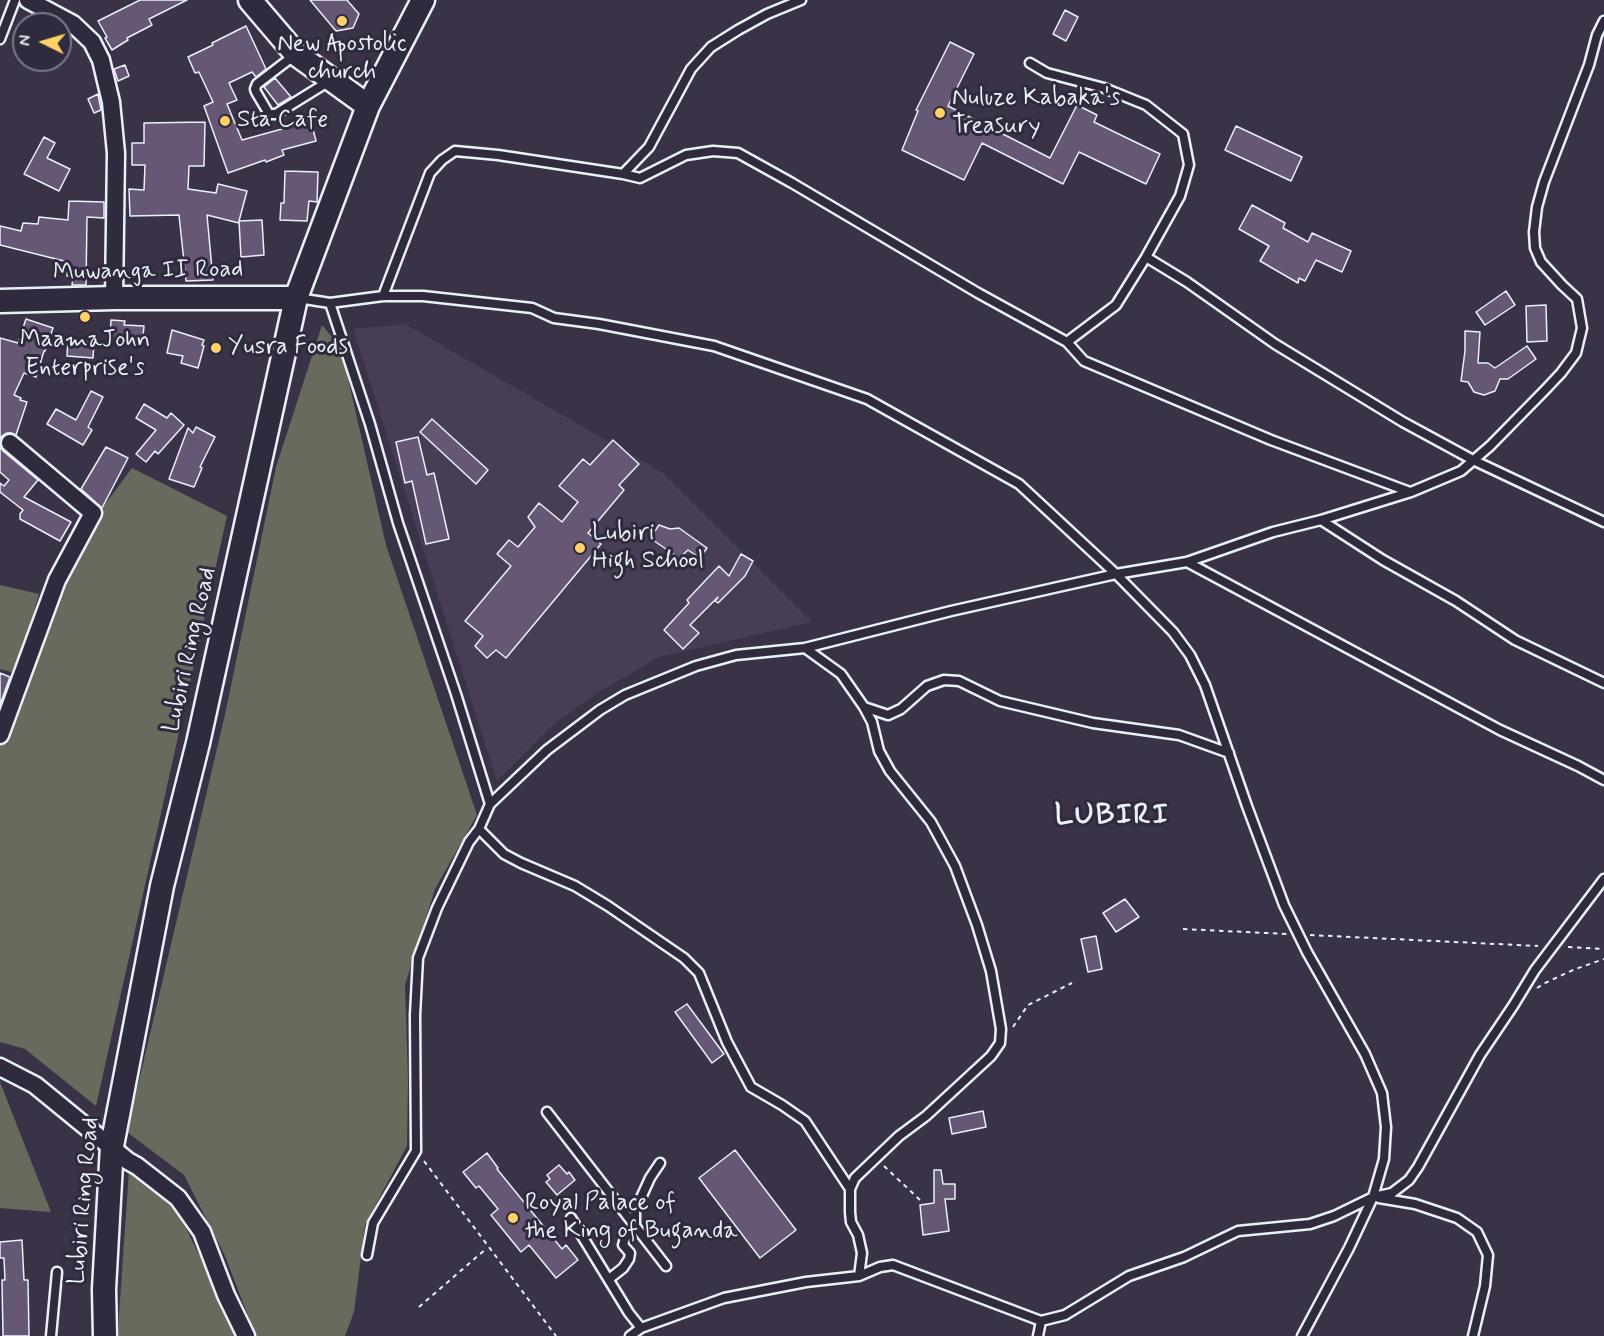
<!DOCTYPE html>
<html>
<head>
<meta charset="utf-8">
<style>
	body { margin:0 }
	#map { position:relative; width:1604px; height:1336px; overflow:hidden; background:#3a3348; font-family:Mynerve,sans-serif }
	canvas { display:block }
	.north { position:absolute; left:12px; top:12px; width:60px; height:60px; box-sizing:border-box; background:#2f2a3d; border:2px solid #797a88; border-radius:50%; rotate:275deg; font-size:16px; font-weight:700; line-height:24px; text-align:center; color:#e8f1f8 }
	.north::after { content:''; display:block; margin:auto; width:21px; height:27px; background:#ffd166; clip-path:polygon(50% 0,100% 100%,50% 72%,0 100%) }
</style>
</head>
<body>
<div id="map">
<canvas width="1604" height="1336"></canvas>
<div class="north">N</div>
</div>
<script>
const c = document.querySelector('canvas').getContext('2d');
c.lineJoin = 'round';
function fill(path, color) { c.fillStyle = color; c.fill(path, 'evenodd'); }
const toPath = rows => new Path2D(rows.map(r => 'M' + r).join(''));
function strokePath(path, color, width, dash) { c.strokeStyle = color; c.lineWidth = width; c.lineCap = dash ? 'butt' : 'round'; c.setLineDash(dash || []); c.stroke(path); }
function write(font, color, halo, rows, align = 'center') {
  c.font = font + ' Mynerve,sans-serif'; c.lineWidth = 6; c.setLineDash([]); c.textBaseline = 'middle'; c.strokeStyle = halo; c.fillStyle = color; for (const [text, x, y, turn = 0] of rows) {
    c.save(); c.translate(x, y); c.rotate((+turn || 0) * Math.PI / 180); c.textAlign = isNaN(turn) ? turn : align; if (halo) c.strokeText(text, 0, 0); c.fillText(text, 0, 0); c.restore();
  }
}
const built = toPath([
	[405,324,663,473,812,622,659,657,601,691,556,722,497,781,353,329]
]);
const green = toPath([
	[322,325,341,348,386,545,477,815,435,889,405,985,408,1079,407,1146,365,1225,354,1312,345,1336,257,1336,255,1334,225,1256,184,1175,127,1132,226,710,276,467],
	[132,468,227,516,96,1106,25,1049,0,1042,0,738,88,527],
	[0,585,39,594,20,659,15,673,0,669],
	[0,1082,51,1212,0,1208],
	[129,1170,159,1190,179,1214,239,1336,119,1336,119,1315]
]);
const building = toPath([
	[140,0,187,0,149,19,152,25,127,38,128,40,112,50,105,38,107,37,98,21,140,0],
	[310,0,347,0,359,14,353,28,336,31,310,0],
	[1065,10,1078,17,1066,41,1053,34,1065,10],
	[246,26,266,69,256,77,252,72,229,83,237,100,227,104,242,140,311,121,316,141,282,150,284,155,266,162,265,160,228,173,204,106,213,102,199,72,195,73,188,57,213,45,212,43,246,26],
	[950,42,974,54,948,106,1050,158,1077,105,1097,115,1094,122,1160,154,1146,184,1079,152,1063,184,982,143,964,180,902,150,918,111,916,110,950,42],
	[125,65,129,76,118,81,114,69,125,65],
	[275,78,291,97,278,105,264,87,275,78],
	[98,94,101,110,94,113,88,99,98,94],
	[205,122,204,166,189,166,188,189,216,193,218,184,247,191,239,221,262,220,264,255,241,257,239,221,239,223,207,215,213,280,186,281,179,215,130,216,129,189,144,190,145,165,132,165,132,143,144,143,144,123,205,122],
	[1236,126,1302,157,1291,181,1225,150,1236,126],
	[44,137,55,143,47,158,70,169,59,191,24,174,44,137],
	[285,171,318,172,317,202,309,201,307,221,280,220,281,203,284,203,285,171],
	[69,201,104,202,104,218,87,217,86,285,72,285,73,277,67,276,68,262,0,245,0,226,21,231,23,223,38,224,39,217,68,220,69,201],
	[1252,205,1285,223,1283,228,1308,242,1312,233,1351,251,1342,272,1316,260,1305,281,1299,278,1298,283,1260,261,1269,246,1239,229,1252,205],
	[1506,291,1515,305,1485,325,1476,312,1506,291],
	[1546,305,1547,341,1527,342,1526,306,1546,305],
	[26,319,53,328,45,351,44,351,36,377,24,373,14,395,21,398,20,400,27,402,16,435,11,433,7,433,2,436,0,440,0,338,18,343,26,319],
	[111,320,125,321,124,325,144,326,142,346,125,344,126,341,110,340,111,320],
	[172,330,204,340,202,345,204,346,198,368,181,363,183,356,167,353,172,330],
	[1465,331,1480,332,1478,363,1488,363,1495,368,1527,346,1536,359,1508,379,1500,379,1495,391,1484,395,1474,392,1468,382,1461,381,1465,351,1465,331],
	[68,340,94,342,93,358,67,356,68,340],
	[91,391,103,397,88,427,92,430,83,445,47,424,56,409,76,420,91,391],
	[144,404,167,418,171,413,184,425,158,454,155,451,146,462,136,454,156,430,136,418,144,404],
	[432,419,488,470,476,484,420,432,432,419],
	[196,427,215,437,200,467,202,468,194,487,169,479,188,428,193,433,196,427],
	[418,437,427,475,434,473,449,539,426,544,412,481,405,483,396,442,418,437],
	[613,440,639,464,619,485,624,490,588,533,601,544,506,658,496,650,487,658,475,646,483,636,465,621,511,566,497,554,509,540,518,547,535,527,528,517,539,503,562,522,578,502,559,486,583,459,590,465,613,440],
	[0,446,3,451,38,480,24,497,71,522,60,541,20,519,20,514,23,510,0,492,0,483,4,486,9,480,0,472,0,446],
	[106,447,128,458,102,508,81,489,106,447],
	[659,525,670,529,679,528,707,548,700,558,688,550,679,558,650,538,659,525],
	[741,554,753,561,745,576,718,603,715,601,718,597,690,625,699,633,683,649,664,630,689,603,687,600,719,566,729,576,741,554],
	[0,673,10,677,0,705,0,673],
	[1125,899,1139,917,1116,932,1103,913,1125,899],
	[1096,936,1102,969,1088,972,1081,939,1096,936],
	[687,1004,724,1054,712,1063,675,1012,687,1004],
	[983,1111,986,1127,952,1134,949,1118,983,1111],
	[735,1150,796,1230,760,1258,699,1178,735,1150],
	[487,1153,498,1168,497,1169,562,1249,566,1245,578,1260,556,1278,529,1245,521,1252,491,1215,498,1209,479,1186,476,1188,463,1172,487,1153],
	[559,1165,567,1174,569,1172,575,1180,557,1195,546,1182,550,1179,547,1175,559,1165],
	[934,1170,941,1170,943,1184,955,1184,955,1199,945,1199,949,1231,923,1235,920,1205,934,1203,934,1170],
	[22,1240,24,1280,28,1280,29,1336,3,1336,2,1280,5,1280,4,1258,0,1258,0,1242,22,1240]
]);
const path = toPath([
	[1183,929,1287,934],
	[1310,935,1538,946],
	[1568,947,1604,949],
	[1537,988,1545,983,1573,970,1604,959],
	[1013,1027,1028,1005,1072,983],
	[424,1161,556,1336],
	[884,1166,921,1201],
	[419,1307,487,1248]
]);
const lane = toPath([
	[0,39,15,0],
	[296,54,257,84,255,89,256,92,269,114,276,114,331,80],
	[1030,63,1047,73,1104,88,1146,105,1183,134,1189,165,1180,196,1146,257,1116,305,1067,342],
	[623,174,649,147,691,69,711,47,738,30,767,14,801,0],
	[1146,257,1187,282,1275,344,1403,422,1473,460,1604,522],
	[383,296,430,173,442,160,455,151,498,155,623,174,640,178,686,155,713,151,738,153,792,183,978,293,1067,342,1084,361,1271,440,1410,492],
	[298,298,330,303,383,296,423,296,532,308,554,318,599,324,714,346,867,399,1019,484,1116,574,1173,632,1190,655,1205,685,1247,806,1284,905,1307,952,1365,1054,1382,1093,1386,1127,1384,1159,1373,1197,1349,1248,1302,1336],
	[330,303,370,424,398,523,456,694,490,804],
	[1321,520,1383,560,1456,601,1515,640,1604,683],
	[1187,562,1500,730,1578,766,1604,780],
	[805,648,841,674,864,707,872,722,879,751,890,771,931,822,955,866,977,925,991,971,1001,1029,1000,1043,991,1056,926,1116,899,1136,855,1178,850,1189,850,1212,851,1222,858,1235,862,1253,859,1276],
	[864,707,888,715,901,709,927,686,944,680,959,681,1000,701,1093,723,1179,735,1229,753],
	[479,829,504,854,521,863,575,886,608,906,684,958,699,973,727,1042,751,1087,782,1105,805,1121,850,1189],
	[547,1112,666,1266],
	[1379,1198,1415,1204,1457,1218,1477,1232,1488,1255,1485,1286,1473,1336],
	[571,1218,629,1313,641,1328],
	[367,1255,373,1223,416,1151,415,1015,418,958,437,908,469,842,479,829,490,804,547,750,600,710,625,695,696,666,736,655,805,648,951,611,1116,574,1187,562,1273,532,1321,520,1411,492,1461,471,1490,446,1545,390,1561,373,1576,353,1582,328,1577,299,1562,285,1541,262,1535,248,1534,232,1537,207,1544,182,1589,65,1597,35,1604,21],
	[609,1279,623,1268,629,1259,630,1253,623,1245,625,1238,635,1227,635,1211,650,1178,660,1163],
	[51,1336,57,1272],
	[630,1336,641,1328,724,1298,806,1282,859,1276,880,1267,893,1265,1041,1321,1065,1315,1129,1276,1184,1257,1238,1231,1310,1224,1334,1216,1373,1197,1392,1193,1409,1180,1418,1167,1480,1055,1513,1006,1535,970,1604,879],
	[1038,1336,1041,1321]
]);
const street = toPath([
	[28,0,73,24,92,42,101,60,111,102,116,153,114,298],
	[0,735,57,580,93,513,10,443],
	[0,1067,35,1085,128,1161,137,1166,178,1198,202,1232,226,1295,246,1336]
]);
const secondary = toPath([
	[250,0,296,54,368,106],
	[0,301,114,298,296,298],
	[105,1336,104,1289,112,1146,162,886,198,743,296,298,368,106,423,0]
]);
const markers = [
	[342,21,6,"#ffd166"],
	[940,113,6,"#ffd166"],
	[225,121,6,"#ffd166"],
	[85,317,6,"#ffd166"],
	[216,348,6,"#ffd166"],
	[580,548,6,"#ffd166"],
	[513,1218,6,"#ffd166"]
];
const poiNames = [
	["New Apostolic",342,45,"center"],
	["church",342,73,"center"],
	["Nuluze Kabaka's",952,99],
	["Treasury",952,127],
	["Sta Cafe",237,121],
	["MaamaJohn",85,341,"center"],
	["Enterprise's",85,369,"center"],
	["Yusra Foods",228,348],
	["Lubiri",592,534],
	["High School",592,562],
	["Royal Palace of",525,1204],
	["the King of Buganda",525,1232]
];
const streetNames = [
	["Muwanga II Road",148,272,-1],
	["Lubiri Ring Road",191,650,-77],
	["Lubiri Ring Road",85,1201,-85]
];
const districtNames = [
	["LUBIRI",1112,817]
];
fill(built, '#473e55');
fill(green, '#676a5c');
fill(building, '#665874');
strokePath(building, '#e8f1f8', 1.5);
strokePath(lane, '#e8f1f8', 13);
strokePath(street, '#e8f1f8', 21);
strokePath(secondary, '#e8f1f8', 27);
strokePath(path, '#e8f1f8', 2, [4.5, 4.5]);
strokePath(lane, '#2f2a3d', 8);
strokePath(street, '#2f2a3d', 16);
strokePath(secondary, '#2f2a3d', 22);
for (const [x, y, r, color] of markers) { const dot = new Path2D(); dot.arc(x, y, r, 0, 2 * Math.PI); c.fillStyle = color; c.fill(dot); strokePath(dot, '#2f2a3d', 2); }
write('24px', '#e8f1f8', '#2f2a3d', poiNames, 'left');
write('24px', '#e8f1f8', '#2f2a3d', streetNames);
c.letterSpacing = '1.5px';
write('bold 30px', '#e8f1f8', '#2f2a3d', districtNames);
c.letterSpacing = '0px';
</script>
</body>
</html>
